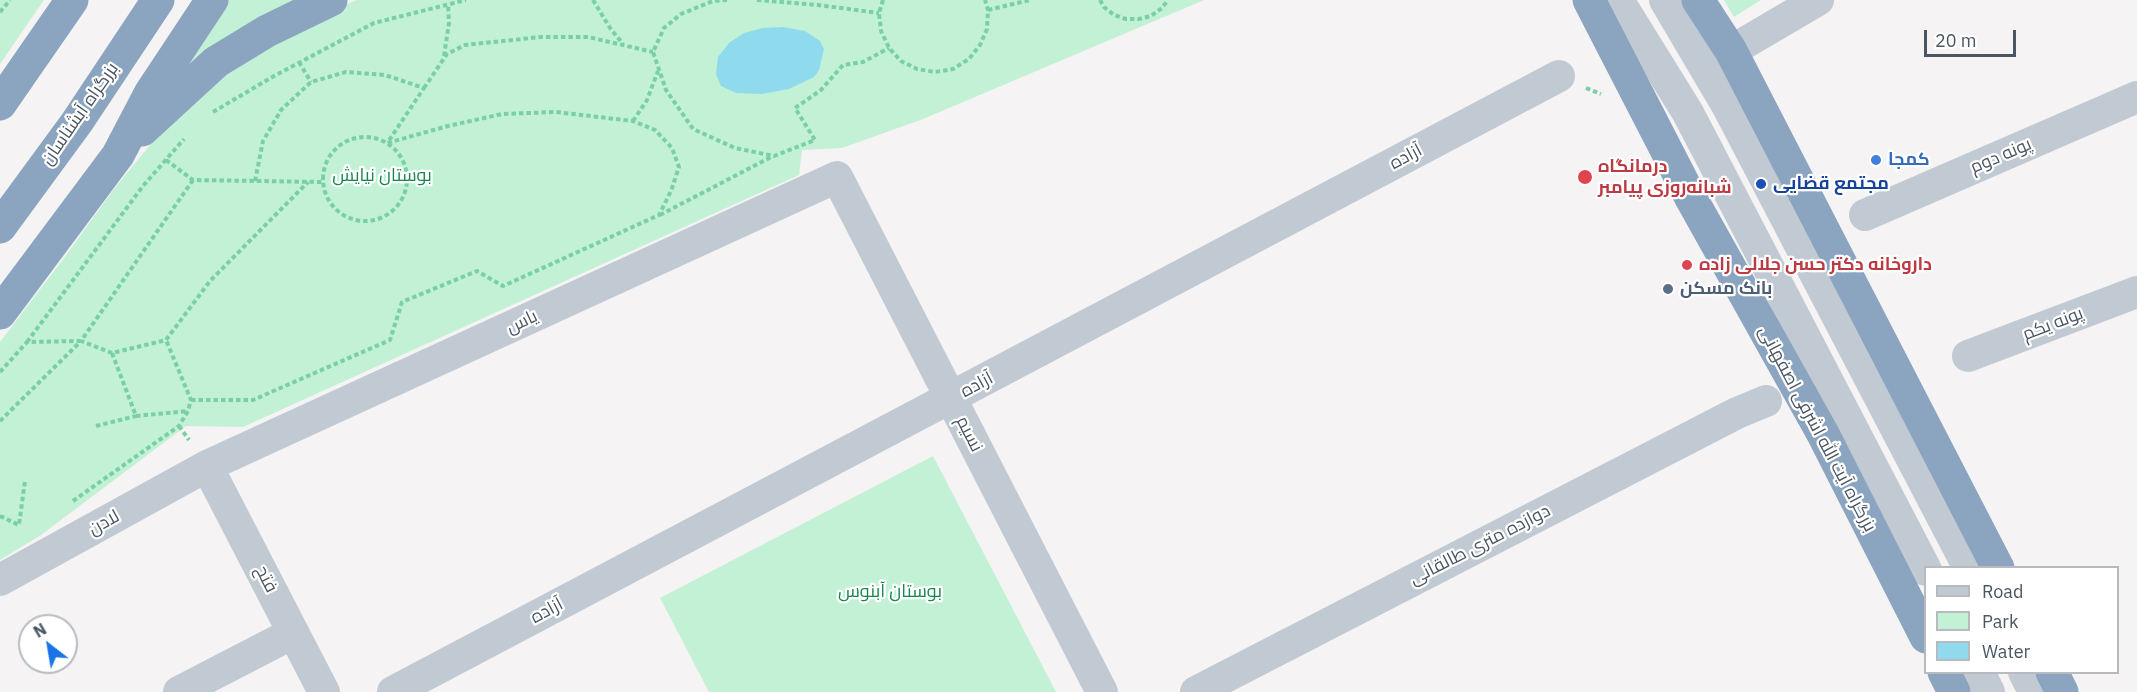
<!DOCTYPE html>
<html>
<head>
<meta charset="utf-8">
<style>
	body { margin:0 }
	#map { position:relative; width:2137px; height:692px; overflow:hidden; background:#f5f3f3; font-family:"IBM Plex Sans",sans-serif }
	canvas { display:block }
	.legend { position:absolute; left:1924px; top:566px; width:195px; height:108px; box-sizing:border-box; background:#fff; border:2px solid #b7bbc0; margin:0; padding:8px 10px; list-style:none; font-size:18px; color:#4a5661 }
	.legend li { display:flex; align-items:center; gap:12px; height:30px }
	.legend b { width:30px; border:2px solid #b7bbc0 }
	.north { position:absolute; left:18px; top:614px; width:60px; height:60px; box-sizing:border-box; background:#fff; border:2px solid #b7bbc0; border-radius:50%; rotate:329deg; font-size:16px; font-weight:700; line-height:24px; text-align:center; color:#4a5661 }
	.north::after { content:''; display:block; margin:auto; width:21px; height:27px; background:#1a73e8; clip-path:polygon(50% 0,100% 100%,50% 72%,0 100%) }
	.scale { position:absolute; left:1924px; top:30px; width:92px; height:27px; box-sizing:border-box; border:3px solid #4a5661; border-top:0; padding-left:8px; font-size:18px; line-height:21px; white-space:nowrap; color:#4a5661; -webkit-text-stroke:4px #fff; paint-order:stroke }
</style>
</head>
<body>
<div id="map">
<canvas width="2137" height="692"></canvas>
<ul class="legend">
<li><b style="height:8px;background:#c1cad2"></b>Road</li>
<li><b style="height:16px;background:#c3f1d5"></b>Park</li>
<li><b style="height:16px;background:#90daee"></b>Water</li>
</ul>
<div class="north">N</div>
<div class="scale">20 m</div>
</div>
<script>
const c = document.querySelector('canvas').getContext('2d');
c.lineJoin = 'round';
function fill(path, color) { c.fillStyle = color; c.fill(path, 'evenodd'); }
const toPath = rows => new Path2D(rows.map(r => 'M' + r).join(''));
function strokePath(path, color, width, dash) { c.strokeStyle = color; c.lineWidth = width; c.lineCap = dash ? 'butt' : 'round'; c.setLineDash(dash || []); c.stroke(path); }
function write(font, color, halo, rows, align = 'center') {
  c.font = font + ' "IBM Plex Sans",Cairo,sans-serif'; c.lineWidth = 4.5; c.setLineDash([]); c.textBaseline = 'middle'; c.strokeStyle = halo; c.fillStyle = color; for (const [text, x, y, turn = 0] of rows) {
    c.save(); c.translate(x, y); c.rotate((+turn || 0) * Math.PI / 180); c.textAlign = isNaN(turn) ? turn : align; if (halo) c.strokeText(text, 0, 0); c.fillText(text, 0, 0); c.restore();
  }
}
const green = toPath([
	[0,0,44,0,0,64],
	[223,0,299,0,172,79],
	[357,0,1204,0,923,119,842,148,802,150,799,175,243,427,186,426,41,535,0,560,0,342,64,258,114,189,176,113,220,72,329,11],
	[1724,0,1761,0,1734,17],
	[933,456,1056,692,709,692,660,598]
]);
const water = toPath([
	[783,27,805,31,820,41,824,49,819,70,814,77,789,89,762,94,736,93,721,86,716,74,718,57,729,43,744,33,763,28]
]);
const path = toPath([
	[593,0,610,28,623,44],
	[727,0,713,1,681,14,664,28,653,52,666,90,693,129,735,148,774,156,815,140,795,108,821,90,843,65,863,62,889,48],
	[757,0,818,5,879,13],
	[883,0,879,13,881,31,889,48,901,61,917,69,935,72,953,69,969,59,980,45,987,29,988,10,985,0],
	[1100,0,1104,7,1114,15,1126,19,1139,19,1151,16,1162,8,1168,0],
	[988,10,1030,0],
	[0,12,10,0],
	[444,56,449,23,448,4],
	[299,62,311,82],
	[424,88,447,54,465,45,541,37,588,37,653,52],
	[1586,88,1601,94],
	[213,112,274,76,374,23,466,0],
	[633,121,647,100,658,71],
	'323 179a42 42 0 1 1 84 0a42 42 0 1 1-84 0Z',
	[166,160,193,180,322,182],
	[193,180,81,341,112,353,166,340,210,281,308,182],
	[255,181,263,141,281,110,311,82,346,72,385,75,424,88,388,142],
	[660,215,773,156],
	[27,342,143,186,184,139],
	[112,353,136,416,188,411],
	[0,372,27,342,80,341],
	[191,400,253,400,390,340,402,302,477,271,503,286,659,215,671,191,679,167,672,148,655,130,633,121,556,112,502,114,448,126,387,143],
	[0,421,81,341],
	[96,426,136,416],
	[179,426,189,440],
	[73,501,179,426,188,411,191,400,166,340],
	[0,516,19,525,25,481]
]);
const minor = toPath([
	[1618,0,1688,113,1926,570],
	[1665,0,1727,105,1969,568],
	[1731,51,1818,0],
	[1865,215,2137,97],
	[1968,356,2137,292],
	[207,466,324,692],
	[0,580,207,466,837,177,1102,692],
	[1979,672,1989,692],
	[2024,672,2034,692],
	[179,692,293,633],
	[393,692,1559,76],
	[1196,692,1737,413,1766,401]
]);
const highway = toPath([
	[1589,0,1691,198,1823,434,1926,637],
	[1698,0,1731,51,1998,568],
	[0,104,72,0],
	[142,130,216,62,267,31,331,0],
	[0,227,77,122,158,0],
	[0,313,118,155,151,92,212,0],
	[1944,672,1954,692],
	[2052,672,2062,692]
]);
const markers = [
	[1876,160,6,"#3f7fe0"],
	[1585,177,8,"#e0444e"],
	[1761,184,6,"#1a4fb4"],
	[1687,265,6,"#e0444e"],
	[1668,289,6,"#5c6f8a"]
];
const streetNames = [
	["بزرگراه آبشناسان",80,114,-55],
	["پونه دوم",2001,156,-23],
	["آزاده",1406,157,-28],
	["یاس",522,322,-25],
	["پونه یکم",2053,324,-21],
	["آزاده",977,385,-28],
	["بزرگراه آیت الله اشرفی اصفهانی",1817,429,62],
	["نسیم",969,434,63],
	["لادن",104,523,-29],
	["دوازده متری طالقانی",1480,545,-27],
	["فتح",266,579,63],
	["آزاده",547,611,-28]
];
const shopNames = [
	["کمجا",1888,160]
];
const healthNames = [
	["درمانگاه",1598,167],
	["شبانه‌روزی پیامبر",1598,188],
	["داروخانه دکتر حسن جلالی زاده",1699,265]
];
const parkNames = [
	["بوستان نیایش",382,176],
	["بوستان آبنوس",890,592]
];
const transitNames = [
	["مجتمع قضایی",1773,184]
];
const serviceNames = [
	["بانک مسکن",1680,289]
];
fill(green, '#c3f1d5');
fill(water, '#90daee');
strokePath(path, '#7ad0a6', 4, [4.5, 3]);
strokePath(minor, '#c1cad2', 32);
strokePath(highway, '#8ba5c1', 33);
for (const [x, y, r, color] of markers) { const dot = new Path2D(); dot.arc(x, y, r, 0, 2 * Math.PI); c.fillStyle = color; c.fill(dot); strokePath(dot, '#fff', 2); }
write('18px', '#4a5661', '#fff', streetNames);
write('bold 18px', '#366cbe', '#fff', shopNames, 'left');
write('bold 18px', '#be3a42', '#fff', healthNames, 'left');
write('18px', '#17864f', '#fff', parkNames);
write('bold 18px', '#164399', '#fff', transitNames, 'left');
write('bold 18px', '#4e5e75', '#fff', serviceNames, 'left');
</script>
</body>
</html>
